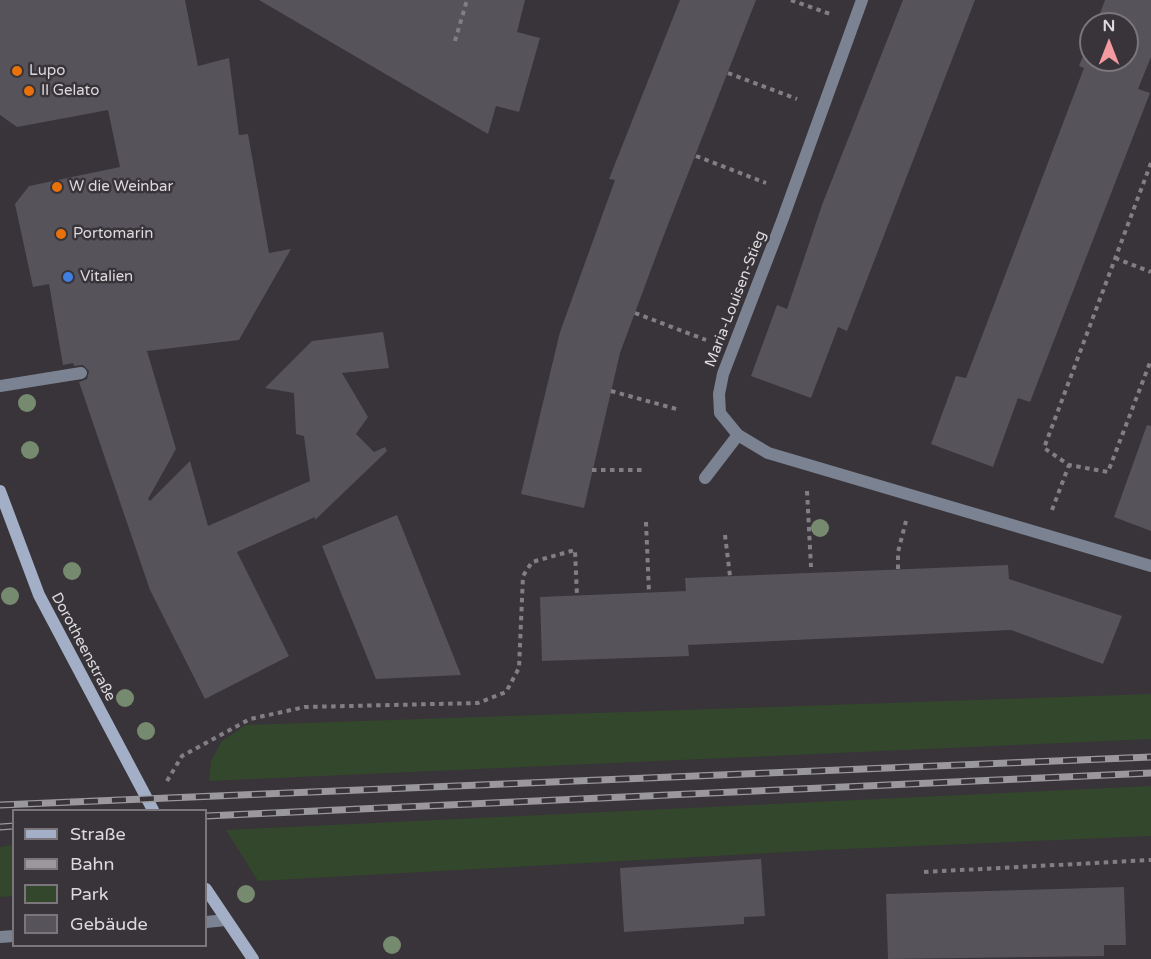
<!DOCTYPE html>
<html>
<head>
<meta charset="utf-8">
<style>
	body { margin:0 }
	#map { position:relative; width:1151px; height:959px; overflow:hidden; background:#38343a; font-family:"Varela Round",sans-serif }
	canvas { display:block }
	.legend { position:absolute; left:12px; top:809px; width:195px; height:138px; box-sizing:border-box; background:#38343a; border:2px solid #7a767b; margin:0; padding:8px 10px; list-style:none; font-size:18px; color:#dcdadd }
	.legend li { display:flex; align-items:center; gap:12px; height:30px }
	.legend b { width:30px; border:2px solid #7a767b }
	.north { position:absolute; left:1079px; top:12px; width:60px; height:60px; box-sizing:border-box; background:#38343a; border:2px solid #7a767b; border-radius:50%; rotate:0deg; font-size:16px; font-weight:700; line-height:24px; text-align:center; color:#dcdadd }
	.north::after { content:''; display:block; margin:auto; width:21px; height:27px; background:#f49aa1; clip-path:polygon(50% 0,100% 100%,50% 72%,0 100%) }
</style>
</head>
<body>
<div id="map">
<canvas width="1151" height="959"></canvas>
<ul class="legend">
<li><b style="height:8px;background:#a2afc7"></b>Straße</li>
<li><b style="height:8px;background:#9a989c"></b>Bahn</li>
<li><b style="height:16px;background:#33472c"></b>Park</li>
<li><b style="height:16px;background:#56535a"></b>Gebäude</li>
</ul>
<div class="north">N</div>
</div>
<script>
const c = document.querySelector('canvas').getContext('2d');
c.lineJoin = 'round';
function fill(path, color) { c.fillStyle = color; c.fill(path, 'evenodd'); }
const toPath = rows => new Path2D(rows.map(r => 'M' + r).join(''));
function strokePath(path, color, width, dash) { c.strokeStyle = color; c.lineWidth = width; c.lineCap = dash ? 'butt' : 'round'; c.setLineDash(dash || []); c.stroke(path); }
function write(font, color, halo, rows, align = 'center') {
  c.font = font + ' "Varela Round",sans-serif'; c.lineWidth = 5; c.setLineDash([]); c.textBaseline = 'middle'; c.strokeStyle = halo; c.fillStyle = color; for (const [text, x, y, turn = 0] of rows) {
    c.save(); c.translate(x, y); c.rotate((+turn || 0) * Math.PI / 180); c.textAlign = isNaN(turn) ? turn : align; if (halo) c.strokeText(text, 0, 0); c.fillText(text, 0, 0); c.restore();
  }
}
const green = toPath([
	[1151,694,1151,739,209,781,211,761,222,741,246,725],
	[1151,786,1151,836,823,850,258,881,226,830],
	[13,845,13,896,0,897,0,847]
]);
const building = toPath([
	[0,0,185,0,198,66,229,58,239,135,248,134,269,253,291,249,239,340,147,351,176,449,148,499,150,501,190,461,208,526,310,481,304,436,296,434,294,393,265,388,312,341,383,332,389,368,342,373,368,417,356,434,374,452,385,447,387,451,315,520,315,517,237,552,289,656,205,699,150,590,79,382,87,379,89,371,83,365,74,366,73,363,63,365,49,284,33,287,15,204,29,186,120,167,108,110,17,127,0,115],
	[259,0,525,0,517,32,540,38,519,112,496,106,488,134],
	[680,0,756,0,662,240,620,353,584,508,521,494,560,332,615,180,609,179],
	[903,0,975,0,847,331,838,327,811,398,751,376,777,305,787,309,822,205],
	[1105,0,1151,0,1151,57,1138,89,1150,93,1030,402,1018,398,993,467,931,444,956,376,966,378,1084,68,1079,66,1091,36,1091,60,1127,60,1127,24,1096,24],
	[1147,425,1151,426,1151,531,1114,517],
	[397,515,461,675,376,679,322,546],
	[1008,565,1009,579,1122,616,1103,664,1011,630,688,645,689,656,542,661,540,597,686,591,685,578],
	[761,859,765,916,744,917,744,924,624,932,620,868],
	[1124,887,1126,945,1104,945,1104,956,888,959,886,894]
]);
const path = toPath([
	[791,0,830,14],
	[455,41,467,0],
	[728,73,797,99],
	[696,156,766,183],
	[1151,163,1044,448,1069,465,1108,472,1151,360],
	[1115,258,1151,272],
	[635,313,706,340],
	[611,391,680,410],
	[592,470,646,470],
	[807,491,811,567],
	[1052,510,1069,465],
	[646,522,649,593],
	[725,535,730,576],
	[898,569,898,552,906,521],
	[167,781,182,756,250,719,305,707,478,703,506,692,519,668,523,576,532,562,575,550,577,596],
	[924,872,1151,860]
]);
const lane = toPath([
	[0,386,81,373],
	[705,478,738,435]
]);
const street = toPath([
	[862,0,782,221,723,374,719,394,720,413,738,435,768,453,1151,566],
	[206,922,226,920],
	[0,937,14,936]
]);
const secondary = toPath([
	[0,491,39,595,153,810],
	[206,889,253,959]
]);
const rail = toPath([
	[0,805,1151,757],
	[206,816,1151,773],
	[0,827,14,826]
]);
const trees = [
	[27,403],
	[30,450],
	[820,528],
	[72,571],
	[10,596],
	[125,698],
	[146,731],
	[246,894],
	[392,945]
];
const markers = [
	[17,71,6,"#e8710a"],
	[29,91,6,"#e8710a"],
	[57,187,6,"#e8710a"],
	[61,234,6,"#e8710a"],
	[68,277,6,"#3f7fe0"]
];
const poiNames = [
	["Lupo",29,71],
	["Il Gelato",41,91],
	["W die Weinbar",69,187],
	["Portomarin",73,234],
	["Vitalien",80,277]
];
const streetNames = [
	["Maria-Louisen-Stieg",736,299,-69],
	["Dorotheenstraße",83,647,62]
];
fill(green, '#33472c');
fill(building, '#56535a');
strokePath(path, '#827f84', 4, [4.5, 4.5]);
strokePath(lane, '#7b8392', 12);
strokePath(street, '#7b8392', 12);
strokePath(secondary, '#a2afc7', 12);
strokePath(rail, '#9a989c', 7);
strokePath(rail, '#38343a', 4.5, [14]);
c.fillStyle = '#768a6f';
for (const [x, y] of trees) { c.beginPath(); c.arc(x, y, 9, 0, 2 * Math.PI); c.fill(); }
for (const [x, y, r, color] of markers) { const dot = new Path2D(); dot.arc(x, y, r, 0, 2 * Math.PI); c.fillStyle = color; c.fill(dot); strokePath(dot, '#38343a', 2); }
write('15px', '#dcdadd', '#38343a', poiNames, 'left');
write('15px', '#dcdadd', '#38343a', streetNames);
</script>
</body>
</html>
